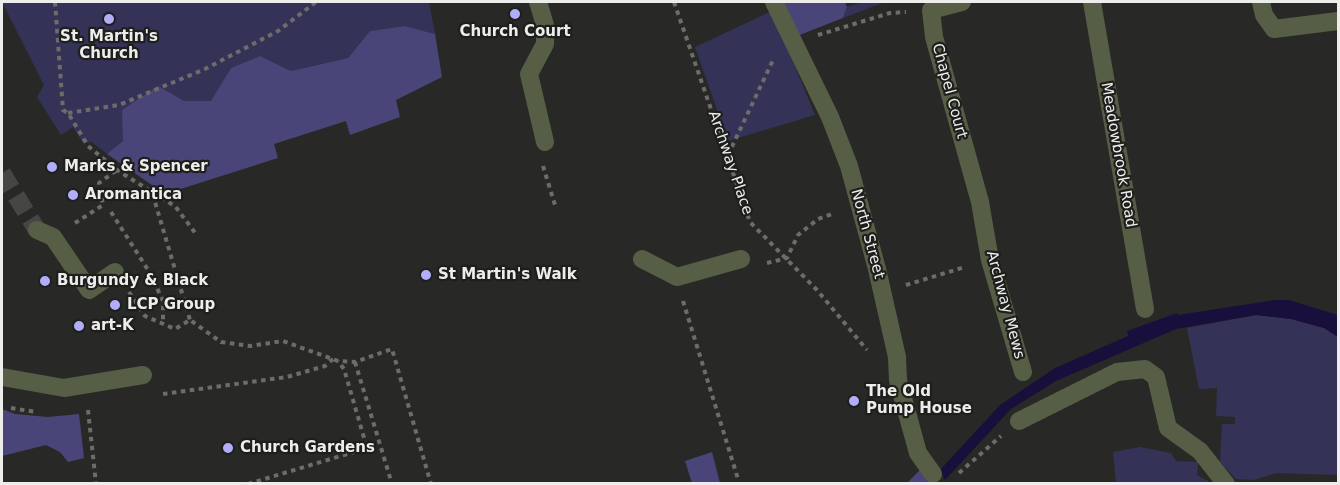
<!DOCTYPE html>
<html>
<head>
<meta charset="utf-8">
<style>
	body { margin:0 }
	#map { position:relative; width:1340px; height:485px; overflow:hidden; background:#282926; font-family:"DejaVu Sans",sans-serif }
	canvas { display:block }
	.frame { position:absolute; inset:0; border:3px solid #edeeec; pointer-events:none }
</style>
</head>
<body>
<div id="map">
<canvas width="1340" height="485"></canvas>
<div class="frame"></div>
</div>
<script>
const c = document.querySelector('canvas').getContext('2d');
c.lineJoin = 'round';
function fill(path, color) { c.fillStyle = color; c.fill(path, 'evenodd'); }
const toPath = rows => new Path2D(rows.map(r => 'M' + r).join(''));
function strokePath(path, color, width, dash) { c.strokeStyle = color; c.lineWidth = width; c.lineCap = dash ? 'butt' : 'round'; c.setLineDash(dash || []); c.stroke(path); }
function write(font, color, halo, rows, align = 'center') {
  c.font = font + ' "DejaVu Sans",sans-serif'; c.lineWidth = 4.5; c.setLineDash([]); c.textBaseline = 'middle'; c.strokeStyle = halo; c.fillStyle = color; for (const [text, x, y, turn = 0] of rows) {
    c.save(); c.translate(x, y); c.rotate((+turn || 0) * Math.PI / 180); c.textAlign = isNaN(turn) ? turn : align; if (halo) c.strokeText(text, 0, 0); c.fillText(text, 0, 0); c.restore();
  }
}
const green = toPath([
	[2,2,429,2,435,34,405,26,370,31,348,58,291,71,260,56,231,68,212,101,184,101,107,154,92,142,83,143,73,127,61,135,37,97,44,85],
	[862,2,885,2,843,18,847,7],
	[772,11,815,115,728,141,695,47],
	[1256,315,1291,319,1324,328,1338,337,1338,475,1276,473,1254,480,1236,479,1220,462,1222,424,1235,424,1235,417,1216,416,1217,388,1199,389,1187,328],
	[1140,447,1171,453,1176,461,1198,462,1197,475,1208,481,1208,483,1116,483,1113,452]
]);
const forest = toPath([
	[781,2,845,2,847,7,843,18,797,36],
	[405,26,435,34,442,77,396,100,400,117,350,135,346,121,274,144,278,158,165,194,107,154,123,141,122,110,158,86,184,101,211,101,231,68,260,56,291,71,348,58,370,31],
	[2,409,15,414,48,417,79,414,84,458,68,462,60,452,46,445,2,456],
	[712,452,720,483,692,483,685,461],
	[922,468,930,483,906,484]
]);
const water = toPath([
	[1275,300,1289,300,1338,315,1338,337,1324,328,1291,319,1256,315,1176,329,1056,381,1011,409,945,480,940,470,1000,405,1055,368,1128,336,1127,331,1177,313,1178,315]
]);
const minorTunnel = toPath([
	[2,173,37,230]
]);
const path = toPath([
	[55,2,63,110,68,113,88,146,117,170,152,192,190,320],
	[674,2,750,222,817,290,867,350],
	[818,35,890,13,906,12],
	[68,113,119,105,205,69,278,31,316,2],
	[728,155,774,58],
	[543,166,555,205],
	[153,193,175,206,196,234],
	[111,212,150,273,163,301,163,323],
	[75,223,103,205,99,183,117,170],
	[767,263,787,258,798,235,818,219,835,213],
	[906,285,965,267],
	[129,292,145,316,175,329,190,320,221,342,250,346,283,341,338,361,355,362,392,349,431,484],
	[683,301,738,479],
	[355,362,392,484],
	[163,394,287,377,325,366,333,359],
	[11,408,36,412],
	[88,410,96,484],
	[959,473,1001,436],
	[248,484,367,448,344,369,338,361]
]);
const minor = toPath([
	[538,2,545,25,545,44,529,74,545,142],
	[774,2,830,117,849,166,877,269,897,357,898,380,918,453,933,474],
	[962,2,931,10,934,37,980,202,990,260,1023,372],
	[1092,2,1145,309],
	[1261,2,1264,15,1274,29,1338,21],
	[37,230,53,237,89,290,115,272],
	[642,259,677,277,741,259],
	[2,377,64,388,143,375],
	[1019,421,1117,372,1145,369,1156,377,1168,428,1200,451,1226,484]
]);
const markers = [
	[515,14,6,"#b1adfa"],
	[109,19,6,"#b1adfa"],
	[52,167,6,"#b1adfa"],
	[73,195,6,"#b1adfa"],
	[426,275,6,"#b1adfa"],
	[45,281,6,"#b1adfa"],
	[115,305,6,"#b1adfa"],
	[79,326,6,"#b1adfa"],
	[854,401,6,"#b1adfa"],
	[228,448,6,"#b1adfa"]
];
const poiNames = [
	["Church Court",515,32,"center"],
	["St. Martin's",109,37,"center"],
	["Church",109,54,"center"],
	["Marks & Spencer",64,167],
	["Aromantica",85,195],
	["St Martin's Walk",438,275],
	["Burgundy & Black",57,281],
	["LCP Group",127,305],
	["art-K",91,326],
	["The Old",866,392],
	["Pump House",866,409],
	["Church Gardens",240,448]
];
const streetNames = [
	["Chapel Court",949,91,75],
	["Meadowbrook Road",1118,155,80],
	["Archway Place",730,163,71],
	["North Street",867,234,75],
	["Archway Mews",1005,305,75]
];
fill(green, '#353258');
fill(forest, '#494578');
fill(water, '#180f3d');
strokePath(minorTunnel, '#464744', 18, [18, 9]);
strokePath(path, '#6c6d6a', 4, [4.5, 4.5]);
strokePath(minor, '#575e46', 18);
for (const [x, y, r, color] of markers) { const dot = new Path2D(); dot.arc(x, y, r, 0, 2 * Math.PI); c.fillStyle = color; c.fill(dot); strokePath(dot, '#1e1f1c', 2); }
write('bold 15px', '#edeeec', '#1e1f1c', poiNames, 'left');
write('15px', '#edeeec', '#1e1f1c', streetNames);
</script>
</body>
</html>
